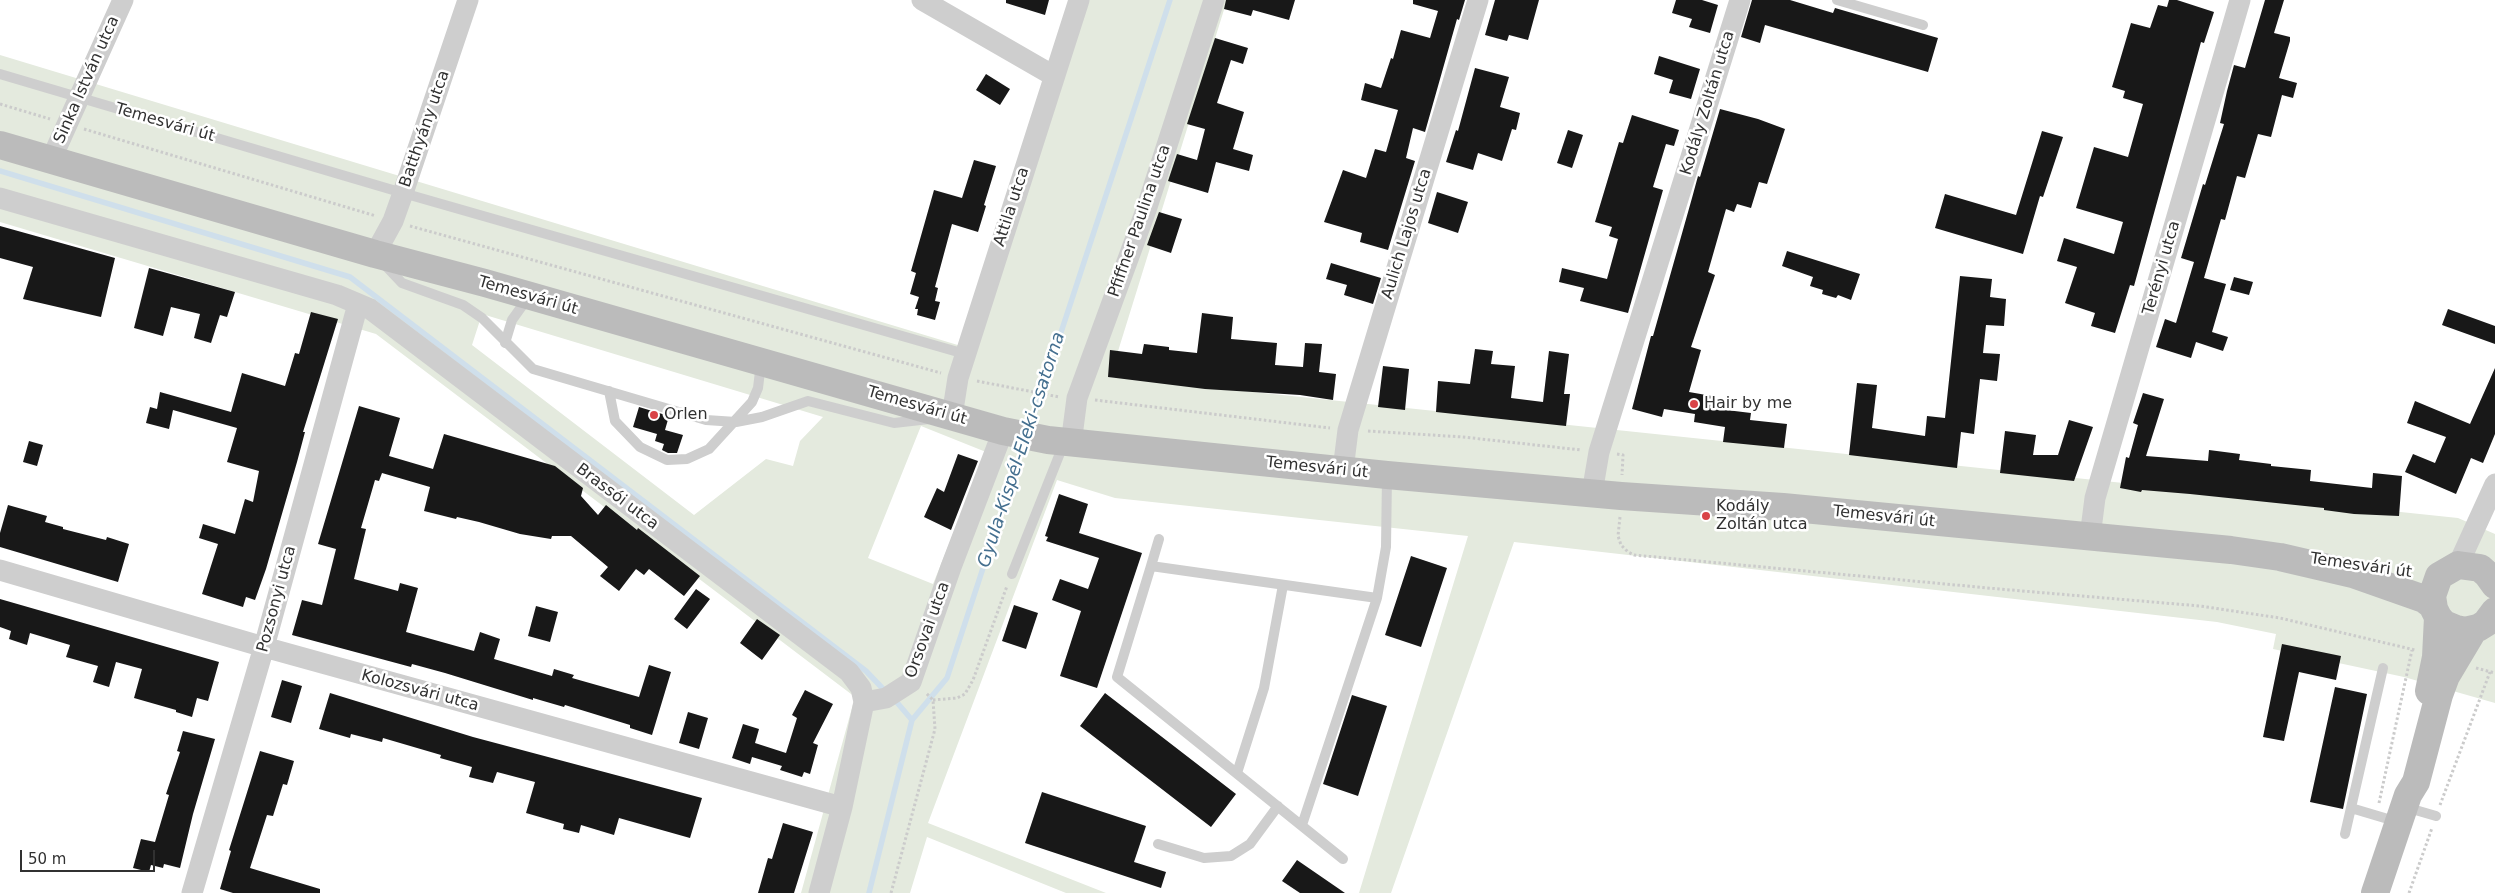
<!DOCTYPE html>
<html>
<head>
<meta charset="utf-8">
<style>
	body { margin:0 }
	#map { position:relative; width:2495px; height:893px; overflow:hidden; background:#fff; font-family:"DejaVu Sans",sans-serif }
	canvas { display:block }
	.scale { position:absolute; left:20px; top:850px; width:135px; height:22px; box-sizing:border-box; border:2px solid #313131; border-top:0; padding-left:6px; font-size:15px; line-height:18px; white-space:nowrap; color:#313131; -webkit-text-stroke:4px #fff; paint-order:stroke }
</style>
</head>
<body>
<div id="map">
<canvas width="2495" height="893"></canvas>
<div class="scale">50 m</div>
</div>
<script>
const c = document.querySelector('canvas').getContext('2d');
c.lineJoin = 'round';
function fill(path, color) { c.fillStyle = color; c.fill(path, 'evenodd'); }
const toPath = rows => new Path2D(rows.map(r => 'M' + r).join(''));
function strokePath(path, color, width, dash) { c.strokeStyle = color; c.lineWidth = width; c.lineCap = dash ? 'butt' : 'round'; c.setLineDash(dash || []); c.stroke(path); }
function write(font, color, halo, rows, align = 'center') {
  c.font = font + ' "DejaVu Sans",sans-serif'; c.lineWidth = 5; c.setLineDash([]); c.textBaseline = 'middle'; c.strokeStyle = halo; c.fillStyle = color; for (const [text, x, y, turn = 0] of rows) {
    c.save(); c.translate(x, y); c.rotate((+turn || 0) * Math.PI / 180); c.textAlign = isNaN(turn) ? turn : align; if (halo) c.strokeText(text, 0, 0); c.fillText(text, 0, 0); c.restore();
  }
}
const green = toPath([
	[1070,0,1227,0,1110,377,2458,518,2495,534,2495,703,2404,677,2273,649,2276,634,2217,622,1514,542,1391,893,1359,893,1468,536,1115,498,1057,480,928,823,1106,893,1066,893,927,837,910,893,801,893,855,697,376,334,0,222,0,55,961,346],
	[482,314,823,417,800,441,793,466,766,459,694,515,472,345],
	[921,426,986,452,933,584,868,558]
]);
const stream = toPath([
	[0,171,350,277,866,671,887,693],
	[1029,430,1170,0],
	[894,699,912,720],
	[869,893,912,720,947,678,1024,443]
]);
const building = toPath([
	[1006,0,1049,0,1045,15,1006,3],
	[1226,0,1295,0,1289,20,1253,10,1251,16,1224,9],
	[1413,0,1465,0,1459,20,1457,19,1425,132,1413,128,1406,158,1415,161,1388,250,1360,242,1362,233,1324,222,1343,170,1366,178,1375,149,1386,152,1398,110,1361,100,1365,83,1381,88,1391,58,1393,59,1401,30,1430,38,1438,11,1413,4],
	[1495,0,1539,0,1528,40,1509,35,1507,41,1485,35],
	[1676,0,1702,0,1718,5,1710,33,1689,27,1692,19,1672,13],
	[1752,0,1790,0,1833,13,1835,8,1938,38,1928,72,1765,25,1760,43,1741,37],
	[2169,0,2177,0,2214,12,2204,43,2201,42,2134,286,2130,285,2115,333,2091,326,2095,313,2065,303,2077,267,2057,261,2064,238,2114,254,2123,222,2076,208,2094,147,2128,157,2143,104,2123,98,2125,91,2112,87,2131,23,2150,28,2158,5,2167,7],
	[2265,0,2284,0,2274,33,2290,37,2290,41,2279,78,2297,83,2293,98,2282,95,2271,137,2258,134,2245,178,2237,176,2225,220,2221,219,2204,278,2226,284,2212,332,2228,337,2223,351,2196,342,2191,358,2156,347,2165,319,2176,323,2194,262,2181,258,2203,184,2205,185,2224,124,2220,123,2227,91,2234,65,2245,68],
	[1215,38,1248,48,1243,64,1231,60,1217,103,1244,112,1233,149,1253,155,1249,171,1216,162,1208,193,1168,181,1177,154,1197,160,1205,129,1187,124],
	[1659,56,1700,69,1691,99,1669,93,1673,80,1654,74],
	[1475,68,1509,77,1500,107,1520,113,1516,130,1512,129,1502,161,1478,153,1473,170,1446,162,1456,130,1458,131],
	[986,74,1010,89,1000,105,976,90],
	[1720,109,1758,119,1785,129,1767,184,1759,182,1751,208,1737,204,1734,212,1726,209,1708,272,1715,275,1691,347,1701,350,1689,392,1712,396,1710,408,1751,413,1750,420,1787,424,1784,448,1723,442,1725,427,1694,422,1695,414,1664,409,1662,417,1632,409,1651,336,1653,336,1692,198,1698,176,1700,177],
	[1632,115,1679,130,1674,146,1666,144,1653,187,1663,190,1628,313,1580,301,1584,288,1559,282,1562,268,1607,279,1618,239,1609,236,1612,227,1595,222,1619,142,1623,143],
	[1568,130,1583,135,1572,168,1557,163],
	[2042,131,2063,137,2043,197,2040,196,2023,254,1935,228,1945,194,2016,215],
	[974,160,996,166,984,205,986,206,978,232,952,224,935,287,938,288,935,301,940,302,935,320,917,315,918,309,915,309,919,297,910,294,916,273,911,271,934,190,962,198],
	[1437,192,1468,202,1458,233,1428,223],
	[1159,212,1182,219,1171,253,1147,245],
	[0,226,115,258,101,317,23,299,33,267,0,258],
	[1787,251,1860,274,1851,300,1838,295,1836,298,1822,294,1823,290,1810,286,1813,277,1782,266],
	[1331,263,1381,278,1373,304,1344,295,1347,285,1326,279],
	[149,268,235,292,227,317,220,315,211,343,194,338,200,314,171,307,163,336,134,328],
	[1960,276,1992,279,1990,297,2006,299,2004,326,1986,325,1983,353,2000,354,1997,381,1980,379,1974,434,1961,432,1957,468,1849,455,1857,383,1877,385,1872,428,1925,436,1927,416,1945,418],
	[2234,277,2253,282,2249,295,2230,290],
	[2448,309,2495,326,2495,344,2442,325],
	[311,312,338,319,303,432,305,432,297,462,266,569,255,600,246,597,243,607,202,594,218,544,199,538,203,524,235,534,245,499,253,502,259,471,227,462,237,428,173,410,169,429,146,423,150,407,157,409,160,392,231,412,242,373,285,386,295,353,299,354],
	[1202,313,1233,317,1231,339,1277,343,1275,365,1303,367,1305,343,1322,344,1319,372,1336,374,1333,400,1300,395,1205,389,1108,377,1110,350,1142,354,1144,344,1169,347,1169,350,1197,353],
	[1475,349,1493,351,1491,364,1515,366,1511,398,1543,402,1549,351,1569,354,1564,394,1570,394,1566,426,1436,412,1438,381,1470,384],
	[1383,366,1409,369,1405,410,1378,407],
	[2495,368,2495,434,2483,463,2471,458,2456,494,2405,472,2413,454,2435,463,2446,437,2407,423,2415,401,2470,424],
	[2143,393,2164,399,2146,456,2208,461,2209,450,2240,454,2239,460,2271,464,2271,466,2311,470,2310,481,2372,488,2373,473,2402,476,2399,516,2354,514,2324,510,2324,508,2190,494,2142,490,2141,492,2120,488,2126,457,2129,458,2138,425,2133,423],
	[359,406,400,418,389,456,433,469,444,434,555,466,583,488,581,496,598,515,606,505,637,530,638,528,700,576,684,596,649,569,644,575,636,569,619,591,600,576,608,567,571,536,552,536,551,539,520,534,479,522,457,517,456,519,424,511,430,487,382,473,379,481,375,480,361,528,366,529,354,579,398,591,400,583,418,588,406,632,474,651,480,632,500,639,494,659,552,676,554,669,574,675,572,678,639,697,649,665,671,672,652,735,630,728,630,725,565,705,564,707,533,698,533,700,445,673,412,664,411,667,292,635,302,600,322,605,336,549,318,544],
	[639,407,669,416,665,430,683,435,677,453,668,453,662,450,664,444,655,441,657,434,633,427],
	[2069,420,2093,427,2074,481,2000,473,2005,431,2036,435,2033,455,2058,455],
	[29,441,43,445,37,466,23,462],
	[958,454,978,461,951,530,924,517,937,488,944,492],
	[1059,494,1088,504,1079,533,1142,553,1097,688,1060,676,1081,611,1052,600,1060,579,1088,589,1099,558,1046,541,1048,537,1045,536],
	[8,505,47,516,45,522,63,527,63,529,106,540,107,537,129,544,118,582,0,547,0,533],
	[1411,556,1447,568,1421,647,1385,635],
	[696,589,710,599,687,629,674,619],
	[0,599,219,662,208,701,197,698,192,717,176,712,176,710,134,698,142,669,116,662,109,687,93,682,98,666,66,657,70,645,30,633,27,645,9,639,11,631,0,627],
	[1014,605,1038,613,1026,649,1002,641],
	[536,606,558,612,550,642,528,636],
	[757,619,780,635,762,660,740,643],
	[2282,644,2341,656,2336,680,2299,672,2284,741,2263,737],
	[282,680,302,686,291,723,271,717],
	[2335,687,2367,694,2343,809,2310,802],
	[805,690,833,704,813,743,818,745,810,774,804,772,802,777,780,770,782,766,752,757,750,764,732,758,743,724,759,729,755,743,786,753,797,718,792,715],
	[330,693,473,737,702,798,690,838,619,818,614,835,581,825,579,833,563,829,564,824,526,813,535,782,497,772,493,783,469,777,472,767,440,758,441,755,383,738,382,742,351,734,350,738,319,729],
	[1105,693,1236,794,1211,827,1080,726],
	[1352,695,1387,706,1358,796,1323,784],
	[688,712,708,718,699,749,679,743],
	[183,731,215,739,193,814,180,868,164,864,163,868,151,865,149,872,133,868,141,839,155,842,169,795,166,794,180,752,177,751],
	[260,751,294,761,287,785,283,784,273,816,267,815,250,868,320,889,320,893,233,893,220,889,231,851,229,850],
	[1042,792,1146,826,1134,862,1166,872,1161,888,1025,843],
	[783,823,813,832,794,893,758,893,768,858,772,859],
	[1297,860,1345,893,1300,893,1282,881]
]);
const path = toPath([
	[0,104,50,119],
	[84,129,376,216],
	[410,226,941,373],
	[977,381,1059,397],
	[1095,400,1330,428],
	[1368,431,1463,437,1581,450],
	[1617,454,1623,455,1622,475],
	[1620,517,1618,536,1621,545,1628,552,1634,555,1999,589,2200,606,2280,618,2415,650],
	[2476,668,2495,673],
	[933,700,957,698,965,694,973,680,1007,586],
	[2379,803,2412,650],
	[2440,805,2490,672],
	[891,893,935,729,933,700,926,693],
	[2409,893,2432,828]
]);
const lane = toPath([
	[1837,0,1923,25],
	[0,74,403,193,965,354],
	[384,264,402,283,463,305,482,318,533,369,706,420,736,422,762,417,808,401,894,423,929,419],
	[505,343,512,320,522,306,532,300],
	[609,391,615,421,640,447,667,460,687,459,709,449,752,402,758,388,761,363],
	[1151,566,1159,539],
	[1012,574,1064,443],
	[1237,773,1264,688,1283,585],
	[2405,807,2436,816],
	[2351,808,2398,822],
	[1302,825,1377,598,1386,547,1387,476],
	[2345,834,2383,668],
	[1158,844,1204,858,1231,856,1250,844,1278,806],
	[1343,859,1117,677,1151,566,1377,598]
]);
const street = toPath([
	[922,0,1054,76],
	[51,160,123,0],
	[0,198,337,295,370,309,849,672,861,688,864,702,842,807,819,893],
	[375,254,393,221,403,193,468,0],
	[952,416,958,378,1079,0],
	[1071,444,1077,398,1146,210,1214,0],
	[1343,470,1348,430,1478,0],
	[1592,493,1599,452,1740,0],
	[2090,537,2095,498,2240,0],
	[2458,565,2495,484],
	[0,570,264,647,842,807],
	[864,702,886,698,911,682,951,567,1003,431],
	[192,893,264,647,358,304]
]);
const secondary = toPath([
	[0,145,375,254,485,283,1003,431,1048,440,1387,475,1621,496,1783,507,2231,550,2280,557,2353,574,2424,599,2432,605],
	[2495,585,2487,574,2480,568,2458,565,2439,576,2432,596,2434,609,2438,617,2444,624,2456,629,2465,631,2478,628,2486,623,2495,611],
	[2429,691,2436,657,2438,617],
	[2375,893,2408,795,2416,782,2439,695,2446,676,2474,629]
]);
const markers = [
	[1694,404,5,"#d94347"],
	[654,415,5,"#d94347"],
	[1706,516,5,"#d94347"]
];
const streetNames = [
	["Sinka István utca",87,80,-66],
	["Kodály Zoltán utca",1708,103,-73],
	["Temesvári út",165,123,16],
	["Batthyány utca",425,129,-71],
	["Attila utca",1012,207,-72],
	["Pfiffner Paulina utca",1140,221,-71],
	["Aulich Lajos utca",1407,234,-73],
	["Terényi utca",2162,268,-74],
	["Temesvári út",528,296,16],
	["Temesvári út",917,406,16],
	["Temesvári út",1317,468,6],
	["Brassói utca",617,497,37],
	["Temesvári út",1884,517,6],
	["Temesvári út",2361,566,8],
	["Pozsonyi utca",277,599,-75],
	["Orsovai utca",928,630,-70],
	["Kolozsvári utca",420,691,15]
];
const poiNames = [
	["Hair by me",1704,404],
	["Orlen",664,415],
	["Kodály",1716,507],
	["Zoltán utca",1716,525]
];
const waterNames = [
	["Gyula-Kispél-Eleki-csatorna",1022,450,-72]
];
fill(green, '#e4eade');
strokePath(stream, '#cfdfeb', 5.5);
fill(building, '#181818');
strokePath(path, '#cbcbcb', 3, [2.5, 2.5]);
strokePath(lane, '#cecece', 10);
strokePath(street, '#cecece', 21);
strokePath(secondary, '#bbb', 28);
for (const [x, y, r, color] of markers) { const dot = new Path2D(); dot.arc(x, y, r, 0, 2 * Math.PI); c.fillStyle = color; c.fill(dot); strokePath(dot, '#fff', 2); }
write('16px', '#313131', '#fff', streetNames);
write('16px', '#313131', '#fff', poiNames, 'left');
write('italic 18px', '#446f8f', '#fff', waterNames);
</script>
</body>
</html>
